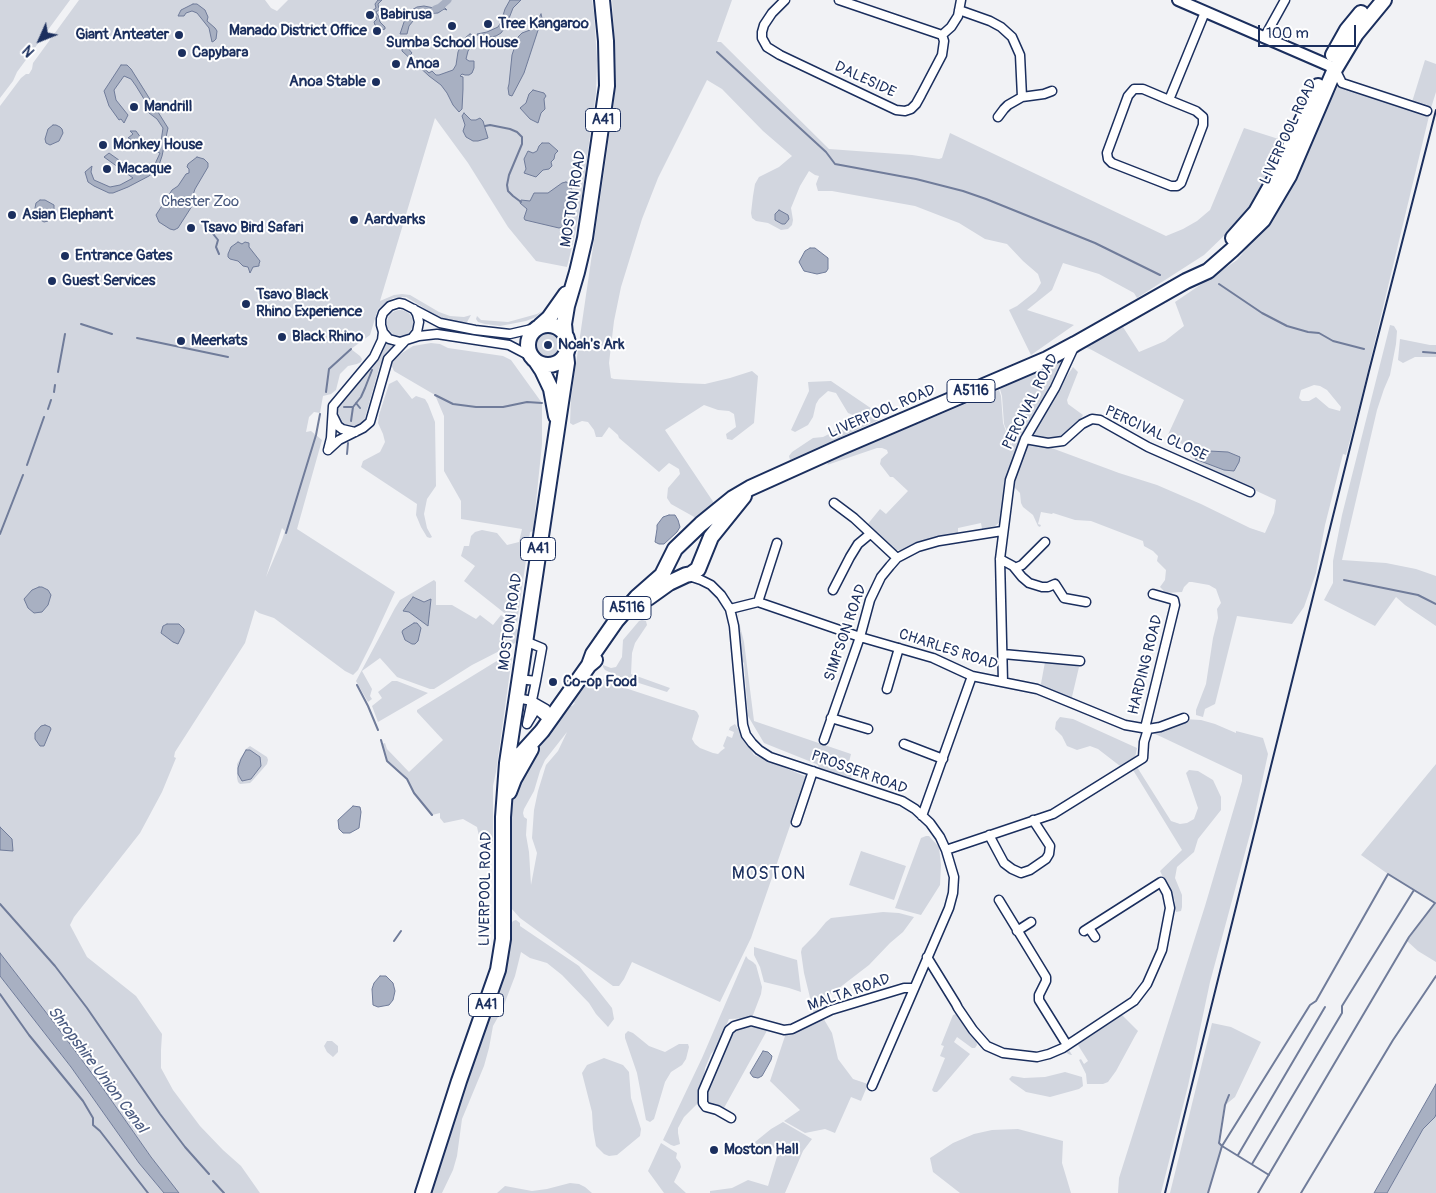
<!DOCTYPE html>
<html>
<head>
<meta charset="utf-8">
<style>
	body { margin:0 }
	#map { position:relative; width:1436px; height:1193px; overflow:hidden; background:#f1f2f5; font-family:Pangolin,sans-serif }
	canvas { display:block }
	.north { position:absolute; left:15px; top:15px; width:50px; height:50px; -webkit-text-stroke:4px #fff; paint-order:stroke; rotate:226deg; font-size:14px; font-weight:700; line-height:20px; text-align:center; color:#1b2f5e }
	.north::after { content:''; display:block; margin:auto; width:18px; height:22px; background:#1b2f5e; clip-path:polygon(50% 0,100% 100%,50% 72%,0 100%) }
	.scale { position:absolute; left:1258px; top:25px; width:98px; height:22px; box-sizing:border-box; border:2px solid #1b2f5e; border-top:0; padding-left:6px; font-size:15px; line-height:18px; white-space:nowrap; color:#1b2f5e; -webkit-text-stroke:4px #fff; paint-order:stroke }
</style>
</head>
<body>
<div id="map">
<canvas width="1436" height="1193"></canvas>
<div class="north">N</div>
<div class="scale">100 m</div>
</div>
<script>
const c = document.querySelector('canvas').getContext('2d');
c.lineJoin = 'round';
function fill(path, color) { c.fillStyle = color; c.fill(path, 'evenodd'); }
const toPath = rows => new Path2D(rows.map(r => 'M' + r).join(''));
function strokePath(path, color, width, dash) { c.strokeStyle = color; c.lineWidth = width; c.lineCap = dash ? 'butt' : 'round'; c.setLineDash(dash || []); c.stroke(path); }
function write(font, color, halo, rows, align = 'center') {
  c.font = font + ' Pangolin,sans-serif'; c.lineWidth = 4; c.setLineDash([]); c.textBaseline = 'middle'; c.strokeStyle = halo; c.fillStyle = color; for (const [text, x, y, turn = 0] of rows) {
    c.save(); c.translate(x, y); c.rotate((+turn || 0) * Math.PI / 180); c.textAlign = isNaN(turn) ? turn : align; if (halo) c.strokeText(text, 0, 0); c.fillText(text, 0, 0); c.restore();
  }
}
const green = toPath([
	[0,0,70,0,17,72,13,81,0,98],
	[79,0,265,0,271,8,277,11,288,0,592,0,594,13,597,60,596,93,581,201,574,239,567,267,536,261,508,227,468,163,435,118,380,301,394,295,402,294,410,295,439,312,450,316,464,317,471,315,467,322,462,322,442,319,406,297,393,298,385,303,378,309,370,335,351,349,360,356,362,359,361,362,357,364,348,366,340,374,336,390,331,394,323,396,320,413,314,412,309,417,306,432,311,431,322,440,297,529,395,592,372,642,358,670,353,675,345,671,274,618,259,613,255,610,245,643,175,752,174,757,176,758,162,792,140,833,74,917,70,925,87,957,136,996,162,1034,161,1050,161,1068,173,1090,200,1126,223,1150,241,1166,260,1193,179,1193,151,1157,102,1087,55,1024,0,953,0,106,21,78,26,74,29,74,32,69,33,63],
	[282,528,285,531,282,540,266,577],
	[612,0,732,0,717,42,721,42,829,149,912,155,939,159,942,158,950,133,1166,236,1183,229,1197,221,1210,210,1244,128,1288,142,1254,202,1229,231,1204,255,1137,298,1134,293,1099,274,1063,263,1052,290,1027,310,1074,325,1031,355,1009,310,1017,306,1036,291,1041,283,1038,274,1023,261,1007,244,985,239,959,223,915,206,832,191,818,191,816,184,819,176,815,175,809,171,800,186,791,208,793,220,792,225,788,229,781,230,768,223,756,221,752,218,751,213,753,196,755,184,759,177,779,167,792,156,763,131,722,89,707,80,658,178,642,219,621,287,614,321,609,363,611,378,614,379,680,383,705,384,730,378,752,371,758,376,754,423,732,440,727,439,726,434,736,427,734,414,729,411,718,410,704,405,665,430,714,503,696,518,671,504,667,498,668,488,680,474,679,469,669,463,659,472,619,438,618,435,609,427,602,437,596,437,594,430,588,422,582,421,573,425,570,423,571,398,607,151,616,84,615,50],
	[1425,60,1436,64,1436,92,1431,108,1412,102],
	[1339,84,1429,116,1361,399,1346,455,1343,454,1325,525,1316,573,1304,607,1292,624,1237,616,1215,704,1205,709,1203,717,1196,715,1196,710,1206,684,1213,638,1218,618,1217,609,1221,603,1216,589,1209,585,1192,582,1189,582,1184,587,1182,592,1166,593,1160,587,1165,580,1166,570,1157,561,1158,556,1153,551,1144,546,1143,541,1091,521,1075,520,1053,513,1052,514,1041,512,1038,524,1041,525,1040,527,1038,526,1033,515,1023,507,1021,503,1020,493,1012,485,1026,448,1029,444,1035,444,1049,447,1119,473,1157,485,1201,504,1250,528,1265,533,1274,513,1276,500,1209,469,1190,457,1193,449,1167,437,1184,400,1090,349,1084,347,1123,327,1139,352,1165,341,1184,326,1175,302,1237,260,1266,225,1289,193,1317,128],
	[1314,385,1320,386,1327,390,1341,407,1340,411,1329,408,1316,397,1309,401,1302,401,1299,398,1301,390],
	'387 323a13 13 0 1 1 26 0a13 13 0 1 1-26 0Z',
	[542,311,536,317,526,321,500,326,485,324,478,322,476,319,477,316,481,320,508,322,537,314],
	[1390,325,1394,326,1397,331,1396,344,1390,375,1384,389,1377,410,1342,560,1386,563,1416,569,1436,576,1436,626,1405,605,1396,597,1375,626,1324,600,1333,583,1333,561,1342,515],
	'534 345a14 14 0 1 1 28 0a14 14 0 1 1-28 0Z',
	[1400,339,1430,345,1436,345,1436,357,1415,357,1403,363,1398,360],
	[386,342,393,347,386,356,380,365,364,421,361,425,356,427,351,428,346,427,339,421,337,416,337,407,380,356,383,351],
	[431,343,440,344,448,348,503,356,511,360,542,403,542,444,533,531,530,532,517,623,464,581,475,566,461,556,464,546,469,546,471,536,475,532,482,530,497,533,507,545,519,542,522,529,461,519,461,501,444,471,444,416,435,395,394,371,391,364,394,358,413,346],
	[1062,359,1066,359,1068,364,1039,407,1020,444,1010,470,1004,494,1000,522,995,526,982,529,981,523,958,528,958,533,925,540,901,550,895,550,867,525,880,509,886,514,908,491,893,477,890,477,880,464,881,459,888,453,887,450,882,448,877,448,827,465,828,464,827,462,850,452,999,390,1001,396,1003,423,1011,445,1013,442,1010,439,1004,424,1002,396,1000,389],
	[1073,367,1078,372,1067,400,1068,404,1083,415,1074,429,1065,438,1052,441,1038,438,1034,435,1034,429,1047,407],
	[397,380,412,399,416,396,425,399,428,404,435,422,436,486,427,499,424,514,427,528,432,537,430,538,427,537,421,527,416,515,417,504,361,467,363,461,380,452,385,442,383,434,378,423,379,415,389,384],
	[831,381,875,411,881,419,790,460,789,456,792,452,813,438,823,437,833,432,848,422,852,422,855,418,853,415,848,413,836,393,828,391,819,399,816,404,813,417,808,425,795,432,791,430,809,391,808,382],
	[434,580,436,582,436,605,452,605,476,619,480,615,493,625,501,615,518,630,517,642,472,665,434,689,430,689,397,677,380,658,362,671,372,689,370,696,372,699,368,702,356,681,395,608,400,600],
	[431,599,428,625,409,612,424,602],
	[739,614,738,618,744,642,754,721,851,754,849,762,856,764,851,778,849,780,819,769,818,765,814,763,764,743,748,716,744,663,742,661,738,615],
	[642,620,646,621,647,625,635,643,632,653,631,674,670,688,667,692,620,677,605,670,603,667,603,665,611,668,616,667,622,657,623,640,639,621],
	[512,657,496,772,493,786,493,844,486,847,481,845,477,827,463,819,444,823,440,818,440,813,432,815,414,793,407,779,387,761,382,744,385,743,387,749,409,772,443,740,417,712,417,710,500,659],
	[1045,662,1074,664,1076,666,1079,667,1071,701,1040,689],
	[595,678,604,679,604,681,692,710,694,710,697,712,699,716,692,739,695,744,700,748,713,753,718,754,721,751,725,748,723,746,727,736,732,738,734,732,729,730,727,735,730,727,735,724,754,755,807,777,751,938,720,1002,632,962,624,979,619,986,613,986,520,918,511,908,509,872,510,810,514,791,532,757,551,730,571,706,572,706,575,703,573,702,587,681],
	[567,732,558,751,546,765,538,791,534,810,532,838,537,853,531,885,529,852,526,835,527,819,524,817,523,813,524,809,534,791,540,771,545,760],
	[392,681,397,681,428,693,378,722,372,706,382,698,378,692],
	[1060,717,1073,719,1137,748,1135,758,1126,764,1120,766,1098,749,1090,746,1077,750,1067,746,1062,736,1055,729,1056,722],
	[1183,719,1201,720,1215,724,1236,733,1236,731,1263,738,1268,754,1253,823,1210,982,1188,1086,1161,1193,1118,1193,1119,1178,1205,906,1242,781,1242,775,1149,731,1169,728],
	[250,746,267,757,268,760,267,764,253,780,250,783,240,784,238,782,237,778,237,764,246,749],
	[1436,764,1436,962,1418,951,1407,941,1435,903,1388,874,1361,855],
	[1137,767,1171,821,1180,824,1187,823,1194,819,1198,808,1186,773,1189,770,1198,771,1213,780,1221,797,1221,810,1198,839,1194,852,1177,867,1175,878,1182,895,1182,907,1181,911,1176,912,1174,908,1175,901,1160,871,1182,850,1133,770],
	[926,836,929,836,939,847,941,865,940,885,921,915,895,908,921,838],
	[861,851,906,866,894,900,849,885],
	[883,912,899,913,914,917,903,932,890,943,869,965,817,1005,819,1011,814,1014,804,973,801,952,802,948,816,934,826,922,831,918],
	[516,920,520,923,520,926,579,966,612,1008,614,1019,608,1027,596,1014,589,1003,562,975,547,963,530,958,521,952,515,976,502,1010,493,1026,489,1048,484,1066,462,1119,457,1156,453,1170,442,1193,429,1193,504,974,509,953,511,924,513,921],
	[754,947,797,960,801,992,789,988,764,982,760,967,754,955],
	[746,956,748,959,753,962,756,965,762,987,761,994,753,1015,751,1018,729,1019,718,1046,711,1054,705,1068,704,1078,700,1089,698,1103,684,1117,678,1128,678,1133,680,1144,674,1146,671,1145,663,1140,702,1058],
	[0,976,71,1067,139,1163,164,1193,0,1193],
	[956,1014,964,1026,976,1040,977,1045,975,1048,972,1048,957,1037,954,1042,970,1054,941,1088,937,1092,934,1092,932,1090,945,1058,940,1056,944,1046,941,1045,953,1015],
	[1121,1014,1138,1031,1135,1036,1116,1071,1108,1082,1103,1084,1087,1084,1086,1074,1079,1060,1081,1059,1084,1064,1088,1061,1078,1045,1069,1050,1072,1055,1071,1055,1068,1054,1065,1050],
	[822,1016,832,1033,838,1059,853,1079,868,1084,861,1101,851,1097,835,1133,825,1129,805,1133,784,1121,800,1110,770,1081,786,1033],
	[1212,1023,1231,1027,1261,1042,1235,1097,1224,1106,1218,1142,1222,1146,1208,1193,1170,1193],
	[753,1026,769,1027,724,1108,729,1111,729,1113,726,1113,708,1103,705,1100,705,1096,732,1031],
	[628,1031,633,1033,649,1046,665,1052,679,1044,688,1044,689,1047,686,1059,682,1065,671,1072,665,1082,654,1119,650,1122,646,1120,637,1073,625,1038,625,1034],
	[327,1041,332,1041,338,1046,338,1052,333,1057,327,1052,324,1046],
	[604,1058,623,1065,629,1072,631,1098,641,1129,640,1136,617,1155,609,1156,604,1154,596,1146,593,1129,592,1112,582,1073,587,1065],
	[1065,1072,1082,1077,1083,1086,1079,1089,1050,1097,1026,1092,1012,1082,1009,1079,1012,1076,1024,1078,1045,1077],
	[1436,1114,1436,1193,1387,1193,1423,1129],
	[783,1122,812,1139,803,1151,785,1193,710,1193,710,1191,732,1188,748,1180,768,1186,779,1150,770,1146,764,1148,758,1146,755,1142,771,1129],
	[1018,1129,1063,1141,1062,1163,1071,1193,960,1193,933,1172,930,1158,953,1143,974,1134,992,1130],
	[661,1143,677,1153,676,1158,680,1163,681,1167,674,1182,686,1193,664,1193,648,1171],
	[570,1183,579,1184,585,1187,592,1193,497,1193,505,1186,532,1191,547,1189]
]);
const water = toPath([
	[378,0,382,0,378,4,379,10,376,12,379,17,380,22,385,27,385,29,381,30,375,25,374,22,377,19,372,11,376,8,375,4,378,0],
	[510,0,521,0,513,8,506,26,501,33,496,36,480,39,477,34,487,32,498,27,501,22,505,9,510,0],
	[193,4,197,4,205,10,208,17,207,21,215,28,217,31,216,39,214,41,212,42,209,28,197,13,192,11,186,13,184,16,178,16,181,10,193,4],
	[441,4,447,10,444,9,438,13,421,14,417,16,409,26,407,34,400,34,404,22,410,11,417,7,424,6,434,8,441,4],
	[541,14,542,18,524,73,512,96,509,95,508,88,509,84,512,55,518,37,522,33,530,30,535,25,541,14],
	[470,34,473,35,475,41,468,51,466,59,469,61,474,61,474,68,472,73,469,75,465,75,462,74,460,76,463,77,463,89,462,109,459,112,453,105,447,93,441,85,429,76,402,51,402,39,407,39,409,41,411,40,407,47,412,53,410,55,429,73,432,71,436,75,439,75,453,70,456,65,458,52,462,43,466,37,470,34],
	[121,65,127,65,131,69,168,128,162,156,159,165,155,171,149,176,128,187,113,193,109,193,94,186,88,182,85,172,92,166,91,172,94,180,110,187,120,185,133,178,104,157,109,153,140,175,149,170,155,164,160,153,128,138,133,134,130,131,136,131,141,138,148,141,156,147,160,148,163,128,157,119,149,113,144,99,136,86,131,79,124,76,114,90,116,100,128,115,124,123,121,119,119,120,109,106,104,91,121,65],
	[533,90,544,93,546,96,544,99,545,109,541,113,538,123,530,119,520,108,526,103,529,94,533,90],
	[464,113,471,120,476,120,480,118,483,121,488,138,478,141,473,141,466,137,463,131,465,125,462,116,464,113],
	[53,125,56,125,60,127,62,129,63,133,59,141,50,145,46,143,45,139,48,129,53,125],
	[542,143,549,143,558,151,555,154,554,159,551,162,552,166,549,169,543,170,536,177,524,173,526,169,524,159,528,151,533,153,537,151,539,146,542,143],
	[197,157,204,159,208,163,208,167,195,189,193,195,192,206,178,228,174,230,170,229,159,222,156,215,172,190,178,186,186,174,189,173,189,169,187,167,188,164,197,157],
	[566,182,568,183,572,190,566,222,562,227,559,228,525,220,524,218,527,209,520,203,521,200,530,201,534,193,548,193,562,183,566,182],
	[40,200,45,200,54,205,54,210,48,221,44,222,37,218,35,214,35,208,36,203,40,200],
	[779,210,788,215,789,219,785,224,782,224,775,220,775,214,779,210],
	[238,242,242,244,245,242,249,243,249,247,260,261,259,264,259,266,253,267,250,273,248,267,243,266,238,261,230,259,228,257,228,254,231,247,238,242],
	[810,248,815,248,828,258,828,269,826,272,817,274,804,271,799,262,805,251,810,248],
	[1209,451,1228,452,1240,457,1239,462,1234,471,1224,470,1195,459,1198,455,1209,451],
	[669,515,675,515,678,520,680,527,677,532,664,544,659,544,655,542,657,529,657,525,663,517,669,515],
	[39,587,42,587,48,590,51,595,48,605,42,612,34,613,28,608,24,599,32,590,39,587],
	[413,597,424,602,431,599,428,626,409,612,403,611,413,597],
	[414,623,417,623,421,628,418,641,415,644,412,644,405,640,402,632,403,630,414,623],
	[167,624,179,624,184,629,184,632,178,644,173,642,161,633,163,626,167,624],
	[45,725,50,727,51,729,44,746,40,746,35,739,35,733,41,726,45,725],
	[246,750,250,750,260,757,261,766,251,779,242,781,238,774,238,768,241,759,246,750],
	[353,806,360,807,361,812,359,828,350,833,343,833,339,829,338,820,353,806],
	[0,827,12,839,13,851,0,850,0,827],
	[0,953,55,1024,102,1087,151,1157,179,1193,164,1193,139,1163,71,1067,0,976,0,953],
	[380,976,386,976,393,983,395,991,393,1000,389,1005,378,1007,373,1005,372,989,374,983,380,976],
	[763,1051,768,1052,772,1056,771,1060,762,1076,758,1078,753,1077,750,1073,763,1051],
	[1436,1084,1436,1114,1435,1117,1423,1129,1387,1193,1374,1193,1436,1084]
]);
const stream = toPath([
	[717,52,826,152,835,164,916,179,963,191,986,199,1095,243,1160,275],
	[485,126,490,125,510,129,517,132,522,137,522,144,509,175,507,185,508,191,513,196,521,202],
	[206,225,218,240,216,247,219,254],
	[1219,284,1262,313,1287,326,1308,332,1319,333,1333,341,1364,349],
	[81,324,112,334],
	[137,338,228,357],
	[1423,352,1436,353],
	[58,372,65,334],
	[54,392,55,385],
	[326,392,329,369,351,349],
	[435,395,453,404,476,407,503,407,527,402,542,403],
	[356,403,360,408],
	[344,407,353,407],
	[48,409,51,400],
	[351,421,353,407,361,397,365,388,372,370],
	[347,454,348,443],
	[27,465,44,417],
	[286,533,316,435,320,414],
	[0,534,23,475],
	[1344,580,1418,595,1436,604],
	[357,685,368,706,378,730],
	[381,740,387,761,407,779,414,793,432,815],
	[0,904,55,966,87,1008,160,1114,185,1147,209,1174],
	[394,941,401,931],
	[0,994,29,1035,83,1101,93,1118,93,1125,100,1131,148,1193],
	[1238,1155,1325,1007],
	[1252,1164,1342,1013,1342,1006,1414,890],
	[1269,1175,1222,1146,1310,1005,1316,1001,1388,874,1435,903],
	[213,1181,224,1193],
	[1208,1193,1222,1146,1219,1143,1225,1105,1229,1095],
	[1258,1193,1409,937,1435,903],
	[1301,1193,1393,1040,1436,976]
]);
const canal = toPath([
	[435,9,440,7,448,0]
]);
const street = toPath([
	[785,0,772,13,764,25,762,32,762,38,767,47,780,55,896,110,905,111,911,109,916,104,921,95,942,55,944,41,942,35,839,0],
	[959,10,990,21,1001,27,1012,37,1020,55,1022,97],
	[942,35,951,27,958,16,961,0],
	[1264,38,1285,0],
	[1335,69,1342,83,1427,111],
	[1169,100,1143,89,1134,89,1128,96,1107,153,1108,159,1112,163,1171,186,1177,186,1181,183,1203,125,1203,117,1196,111,1169,100,1205,12],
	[998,117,1004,109,1008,105,1022,97,1044,94,1052,91],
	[383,332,389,339,400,342,419,336,437,334,509,345,532,357],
	[413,337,417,332,419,322,417,314,414,309],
	[333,416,338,426,342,429,355,432],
	[1025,439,1048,443,1063,441,1082,424,1092,419,1100,420,1148,447,1250,492],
	[328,450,331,438,333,406,374,357,382,340,383,332,381,325,381,319,383,313,390,306,399,303,404,304,440,323,475,330,510,334,536,328],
	[328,450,339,440,363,428,370,422,388,359,405,341],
	[834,503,854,518,897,558],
	[1000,559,1013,566,1022,577,1029,583,1042,587,1048,587,1055,584,1064,598,1086,602],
	[1015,568,1022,565,1045,542],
	[689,576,701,580,711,585,721,595,730,609,734,626,743,725,746,735,752,743,759,750,770,757,902,801,915,809,930,823,940,837,946,850,954,877,953,893,949,908,872,1086],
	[833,590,850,557,858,544,870,534],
	[758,602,777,543],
	[730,609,758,602,860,637,933,658,972,676,1037,689,1125,725,1148,729,1160,727,1184,718],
	[1003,654,1080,661],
	[519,679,536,681,542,648,525,641],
	[536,681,527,724,536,709,550,721],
	[1003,682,1000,559,1010,480,1025,439,1055,388,1075,345],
	[887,689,899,648],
	[517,698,532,701,546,709],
	[831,718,868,729],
	[1145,728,1175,605,1174,600,1153,594],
	[824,740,860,637,870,600,881,577,890,566,897,558,918,547,939,541,1002,531],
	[904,744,943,759],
	[922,816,972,676],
	[796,822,813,771],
	[989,835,1004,863,1012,869,1021,873,1030,870,1046,859,1049,854,1050,846,1033,820],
	[946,850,1053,814,1143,758,1144,742,1148,729],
	[999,900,1046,977,1046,981,1039,995,1039,1000,1067,1045],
	[1089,928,1095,937],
	[1017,931,1031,922],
	[927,957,956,1004,958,1008,973,1030,987,1046,1003,1053,1037,1057,1049,1054,1063,1048,1134,1001,1147,984,1162,950,1170,908,1167,893,1161,882,1084,931],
	[731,1118,717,1110,706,1107,703,1103,703,1091,729,1030,734,1026,751,1021,784,1030,792,1029,831,1010,904,988,914,988]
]);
const secondary = toPath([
	[1178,0,1328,65,1335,69]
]);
const highway = toPath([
	[1333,55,1347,30,1361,13],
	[1233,238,1256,212,1277,175,1318,86],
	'528 345a20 20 0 1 1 40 0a20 20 0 1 1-40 0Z',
	[540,326,549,318,566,294],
	[565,334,564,324,567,306,577,272,585,238,607,86,606,41,602,0],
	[536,361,542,370,551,389,556,416],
	[648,598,669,583,686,575,691,574,698,569,711,537,744,496],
	[589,665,593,654,616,621,637,597,662,575,675,549,701,524,733,498,750,488,841,447,1047,359,1075,344,1186,281,1208,271,1232,250,1263,220,1289,176,1335,69,1356,34,1384,0],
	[507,763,522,753,542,731,589,665,595,660],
	[509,792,514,779,531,749],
	[423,1193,459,1081,498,970,503,939,503,817,507,763,563,389,567,363,566,354]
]);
const rail = toPath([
	[1165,1193,1369,371,1436,110]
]);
const markers = [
	[370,15,5,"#1b2f5e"],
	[488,24,5,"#1b2f5e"],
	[452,26,5,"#1b2f5e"],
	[377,31,5,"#1b2f5e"],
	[179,35,5,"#1b2f5e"],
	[182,53,5,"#1b2f5e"],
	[396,64,5,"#1b2f5e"],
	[376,82,5,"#1b2f5e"],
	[134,107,5,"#1b2f5e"],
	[103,145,5,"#1b2f5e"],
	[107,169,5,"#1b2f5e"],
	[12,215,5,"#1b2f5e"],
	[354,220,5,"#1b2f5e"],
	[191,228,5,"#1b2f5e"],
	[65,256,5,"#1b2f5e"],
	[52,281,5,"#1b2f5e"],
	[246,304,5,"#1b2f5e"],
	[282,337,5,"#1b2f5e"],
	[181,341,5,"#1b2f5e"],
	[548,345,5,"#1b2f5e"],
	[553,682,5,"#1b2f5e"],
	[714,1150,5,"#1b2f5e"]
];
const shields = [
	[603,120,35],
	[971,391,48],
	[538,549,35],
	[627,608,48],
	[486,1005,35]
];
const shieldNames = [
	["A41",603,120],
	["A5116",971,391],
	["A41",538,549],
	["A5116",627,608],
	["A41",486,1005]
];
const poiNames = [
	["Babirusa",380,15],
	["Tree Kangaroo",498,24],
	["Manado District Office",367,31,"right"],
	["Giant Anteater",169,35,"right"],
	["Sumba School House",452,43,"center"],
	["Capybara",192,53],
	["Anoa",406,64],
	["Anoa Stable",366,82,"right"],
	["Mandrill",144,107],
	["Monkey House",113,145],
	["Macaque",117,169],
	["Asian Elephant",22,215],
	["Aardvarks",364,220],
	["Tsavo Bird Safari",201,228],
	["Entrance Gates",75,256],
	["Guest Services",62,281],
	["Tsavo Black",256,295],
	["Rhino Experience",256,312],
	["Black Rhino",292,337],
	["Meerkats",191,341],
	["Noah's Ark",558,345],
	["Co-op Food",563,682],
	["Moston Hall",724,1150]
];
const streetNames = [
	["DALESIDE",865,80,25],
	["LIVERPOOL ROAD",1289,132,-65],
	["MOSTON ROAD",574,199,-81],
	["PERCIVAL ROAD",1031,402,-63],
	["LIVERPOOL ROAD",882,412,-23],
	["PERCIVAL CLOSE",1156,434,25],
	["MOSTON ROAD",511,622,-82],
	["SIMPSON ROAD",846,633,-71],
	["CHARLES ROAD",948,650,18],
	["HARDING ROAD",1146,665,-76],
	["PROSSER ROAD",859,773,20],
	["LIVERPOOL ROAD",486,889,-89],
	["MALTA ROAD",849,993,-19]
];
const parkNames = [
	["Chester Zoo",200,202]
];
const waterNames = [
	["Shropshire Union Canal",97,1070,53]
];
const quarterNames = [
	["MOSTON",769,874]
];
fill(green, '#d2d6df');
fill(water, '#a8b0c2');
strokePath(water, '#707c9a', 1);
strokePath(stream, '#707c9a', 2);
strokePath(canal, '#a8b0c2', 7);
strokePath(street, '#1b2f5e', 11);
strokePath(secondary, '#1b2f5e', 14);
strokePath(highway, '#1b2f5e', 18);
strokePath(street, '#fff', 8);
strokePath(secondary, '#fff', 10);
strokePath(highway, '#fff', 14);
strokePath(rail, '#1b2f5e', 2);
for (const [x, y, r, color] of markers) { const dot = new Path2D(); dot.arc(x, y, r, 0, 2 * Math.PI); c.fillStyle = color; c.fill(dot); strokePath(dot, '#fff', 2); }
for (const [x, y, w] of shields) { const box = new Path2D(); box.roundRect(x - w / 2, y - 11.5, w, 23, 4); c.fillStyle = '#fff'; c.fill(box); strokePath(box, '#1b2f5e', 1); }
write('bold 14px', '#1b2f5e', null, shieldNames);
write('bold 15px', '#1b2f5e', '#fff', poiNames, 'left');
write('15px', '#1b2f5e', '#fff', streetNames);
write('15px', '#49597e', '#fff', parkNames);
write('italic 16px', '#4c5c81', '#fff', waterNames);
c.letterSpacing = '1px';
write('18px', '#1b2f5e', '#fff', quarterNames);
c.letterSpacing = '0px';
</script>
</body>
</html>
